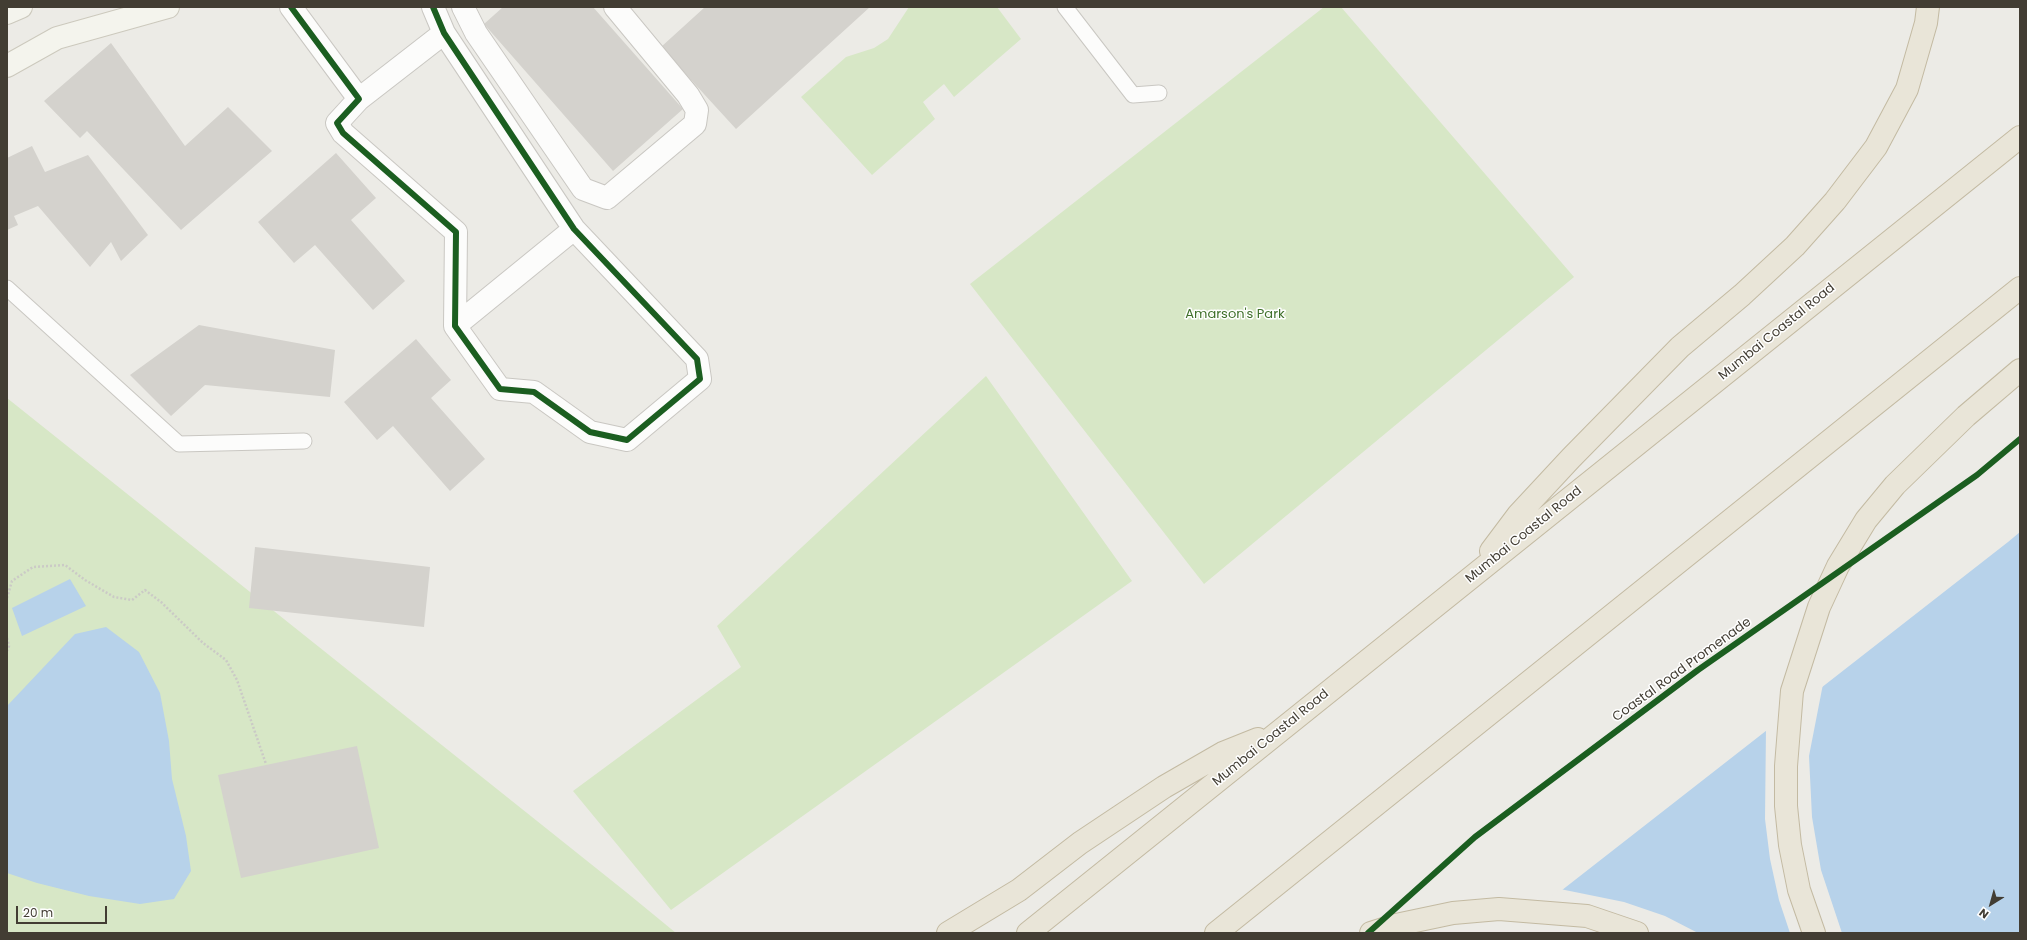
<!DOCTYPE html>
<html>
<head>
<meta charset="utf-8">
<style>
	body { margin:0 }
	#map { position:relative; width:2027px; height:940px; overflow:hidden; background:#ecebe6; font-family:Poppins,sans-serif }
	canvas { display:block }
	.frame { position:absolute; inset:0; border:8px solid #423d33; pointer-events:none }
	.north { position:absolute; left:1971px; top:884px; width:40px; height:40px; -webkit-text-stroke:3px #fff; paint-order:stroke; rotate:217deg; font-size:11px; font-weight:700; line-height:16px; text-align:center; color:#423d33 }
	.north::after { content:''; display:block; margin:auto; width:14px; height:18px; background:#423d33; clip-path:polygon(50% 0,100% 100%,50% 72%,0 100%) }
	.scale { position:absolute; left:16px; top:906px; width:91px; height:18px; box-sizing:border-box; border:2px solid #423d33; border-top:0; padding-left:5px; font-size:12px; line-height:14px; white-space:nowrap; color:#423d33; -webkit-text-stroke:3px #fff; paint-order:stroke }
</style>
</head>
<body>
<div id="map">
<canvas width="2027" height="940"></canvas>
<div class="frame"></div>
<div class="north">N</div>
<div class="scale">20 m</div>
</div>
<script>
const c = document.querySelector('canvas').getContext('2d');
c.lineJoin = 'round';
function fill(path, color) { c.fillStyle = color; c.fill(path, 'evenodd'); }
const toPath = rows => new Path2D(rows.map(r => 'M' + r).join(''));
function strokePath(path, color, width, dash) { c.strokeStyle = color; c.lineWidth = width; c.lineCap = dash ? 'butt' : 'round'; c.setLineDash(dash || []); c.stroke(path); }
function write(font, color, halo, rows, align = 'center') {
  c.font = font + ' Poppins,sans-serif'; c.lineWidth = 3; c.setLineDash([]); c.textBaseline = 'middle'; c.strokeStyle = halo; c.fillStyle = color; for (const [text, x, y, turn = 0] of rows) {
    c.save(); c.translate(x, y); c.rotate((+turn || 0) * Math.PI / 180); c.textAlign = isNaN(turn) ? turn : align; if (halo) c.strokeText(text, 0, 0); c.fillText(text, 0, 0); c.restore();
  }
}
const green = toPath([
	[909,7,997,7,1021,39,954,97,944,84,923,102,935,119,872,175,801,97,846,57,874,48,888,39],
	[1324,7,1341,7,1574,277,1204,584,970,284],
	[986,376,1132,581,671,910,573,791,741,667,717,626],
	[7,398,626,892,676,933,7,933]
]);
const water = toPath([
	[2020,532,2020,933,1507,933,2008,542],
	[70,579,86,606,22,636,12,608],
	[106,627,139,652,160,693,169,741,172,779,186,836,191,871,174,899,140,904,89,896,37,883,7,873,7,706,75,634]
]);
const pier = toPath([
	[1823,684,1809,756,1812,817,1821,870,1842,933,1790,933,1779,900,1770,859,1765,819,1766,728],
	[1560,889,1624,902,1665,916,1698,933,1505,933]
]);
const building = toPath([
	[503,7,593,7,683,109,613,171,484,24],
	[705,7,870,7,736,129,661,47],
	[111,43,185,146,228,107,272,151,181,230,87,131,80,138,44,101],
	[32,146,45,172,88,155,148,235,121,261,111,242,90,267,38,206,14,216,18,225,7,230,7,158],
	[336,153,376,198,351,220,405,281,373,310,315,245,294,263,258,222],
	[199,325,335,350,330,397,205,385,171,416,130,375],
	[416,339,451,380,431,398,485,459,450,491,393,426,377,440,344,402],
	[255,547,430,567,424,627,249,608],
	[357,746,379,848,241,878,218,775]
]);
const path = toPath([
	[7,598,12,581,33,567,65,565,85,580,114,597,132,600,145,590,161,602,203,643,226,660,237,680,266,764],
	[7,638,9,646,7,651]
]);
const lane = toPath([
	[1065,7,1133,95,1159,93],
	[7,288,179,444,304,441]
]);
const street = toPath([
	[291,7,359,99,337,123,343,133,456,232,455,326,500,389,534,392,590,432,627,440,700,379,697,359,574,229,444,33,433,7],
	[463,7,476,33,583,189,607,198,695,124,697,110,688,95,615,7],
	[359,99,444,33],
	[455,326,574,229]
]);
const secondary = toPath([
	[7,13,21,7],
	[7,66,57,38,168,7]
]);
const highway = toPath([
	[1491,551,1518,515,1571,458,1680,347,1742,295,1795,246,1835,201,1876,147,1907,89,1926,23,1928,7],
	[948,933,1019,890,1080,843,1164,787,1223,753,1258,739],
	[1028,933,2020,137],
	[1216,933,2020,288],
	[1371,933,1396,925,1453,913,1499,909,1587,916,1637,933],
	[1814,933,1799,890,1790,845,1786,806,1786,766,1792,691,1819,607,1838,566,1866,520,1895,485,1966,416,2020,370]
]);
const cycleway = toPath([
	[291,7,359,99,337,123,343,133,456,232,455,326,500,389,534,392,590,432,627,440,700,379,697,359,574,229,444,33,433,7],
	[1368,933,1475,837,1698,670,1977,475,2020,439]
]);
const parkNames = [
	["Amarson's Park",1235,315]
];
const streetNames = [
	["Mumbai Coastal Road",1777,332,-39],
	["Mumbai Coastal Road",1524,535,-39],
	["Coastal Road Promenade",1682,670,-36],
	["Mumbai Coastal Road",1271,738,-39]
];
fill(green, '#d7e7c6');
fill(water, '#b7d2ea');
fill(pier, '#ecebe6');
fill(building, '#d4d2cd');
strokePath(lane, '#c9c7c2', 17);
strokePath(street, '#c9c7c2', 24);
strokePath(secondary, '#ccc9bd', 24);
strokePath(highway, '#c3baa2', 24);
strokePath(path, '#cbcac6', 2.5, [2, 2]);
strokePath(lane, '#fcfcfb', 15);
strokePath(street, '#fcfcfb', 22);
strokePath(secondary, '#f4f4ed', 22);
strokePath(highway, '#e9e5d8', 22);
strokePath(cycleway, '#1b5e20', 6);
write('13px', '#3f702a', '#fff', parkNames);
write('13px', '#423d33', '#fff', streetNames);
</script>
</body>
</html>
